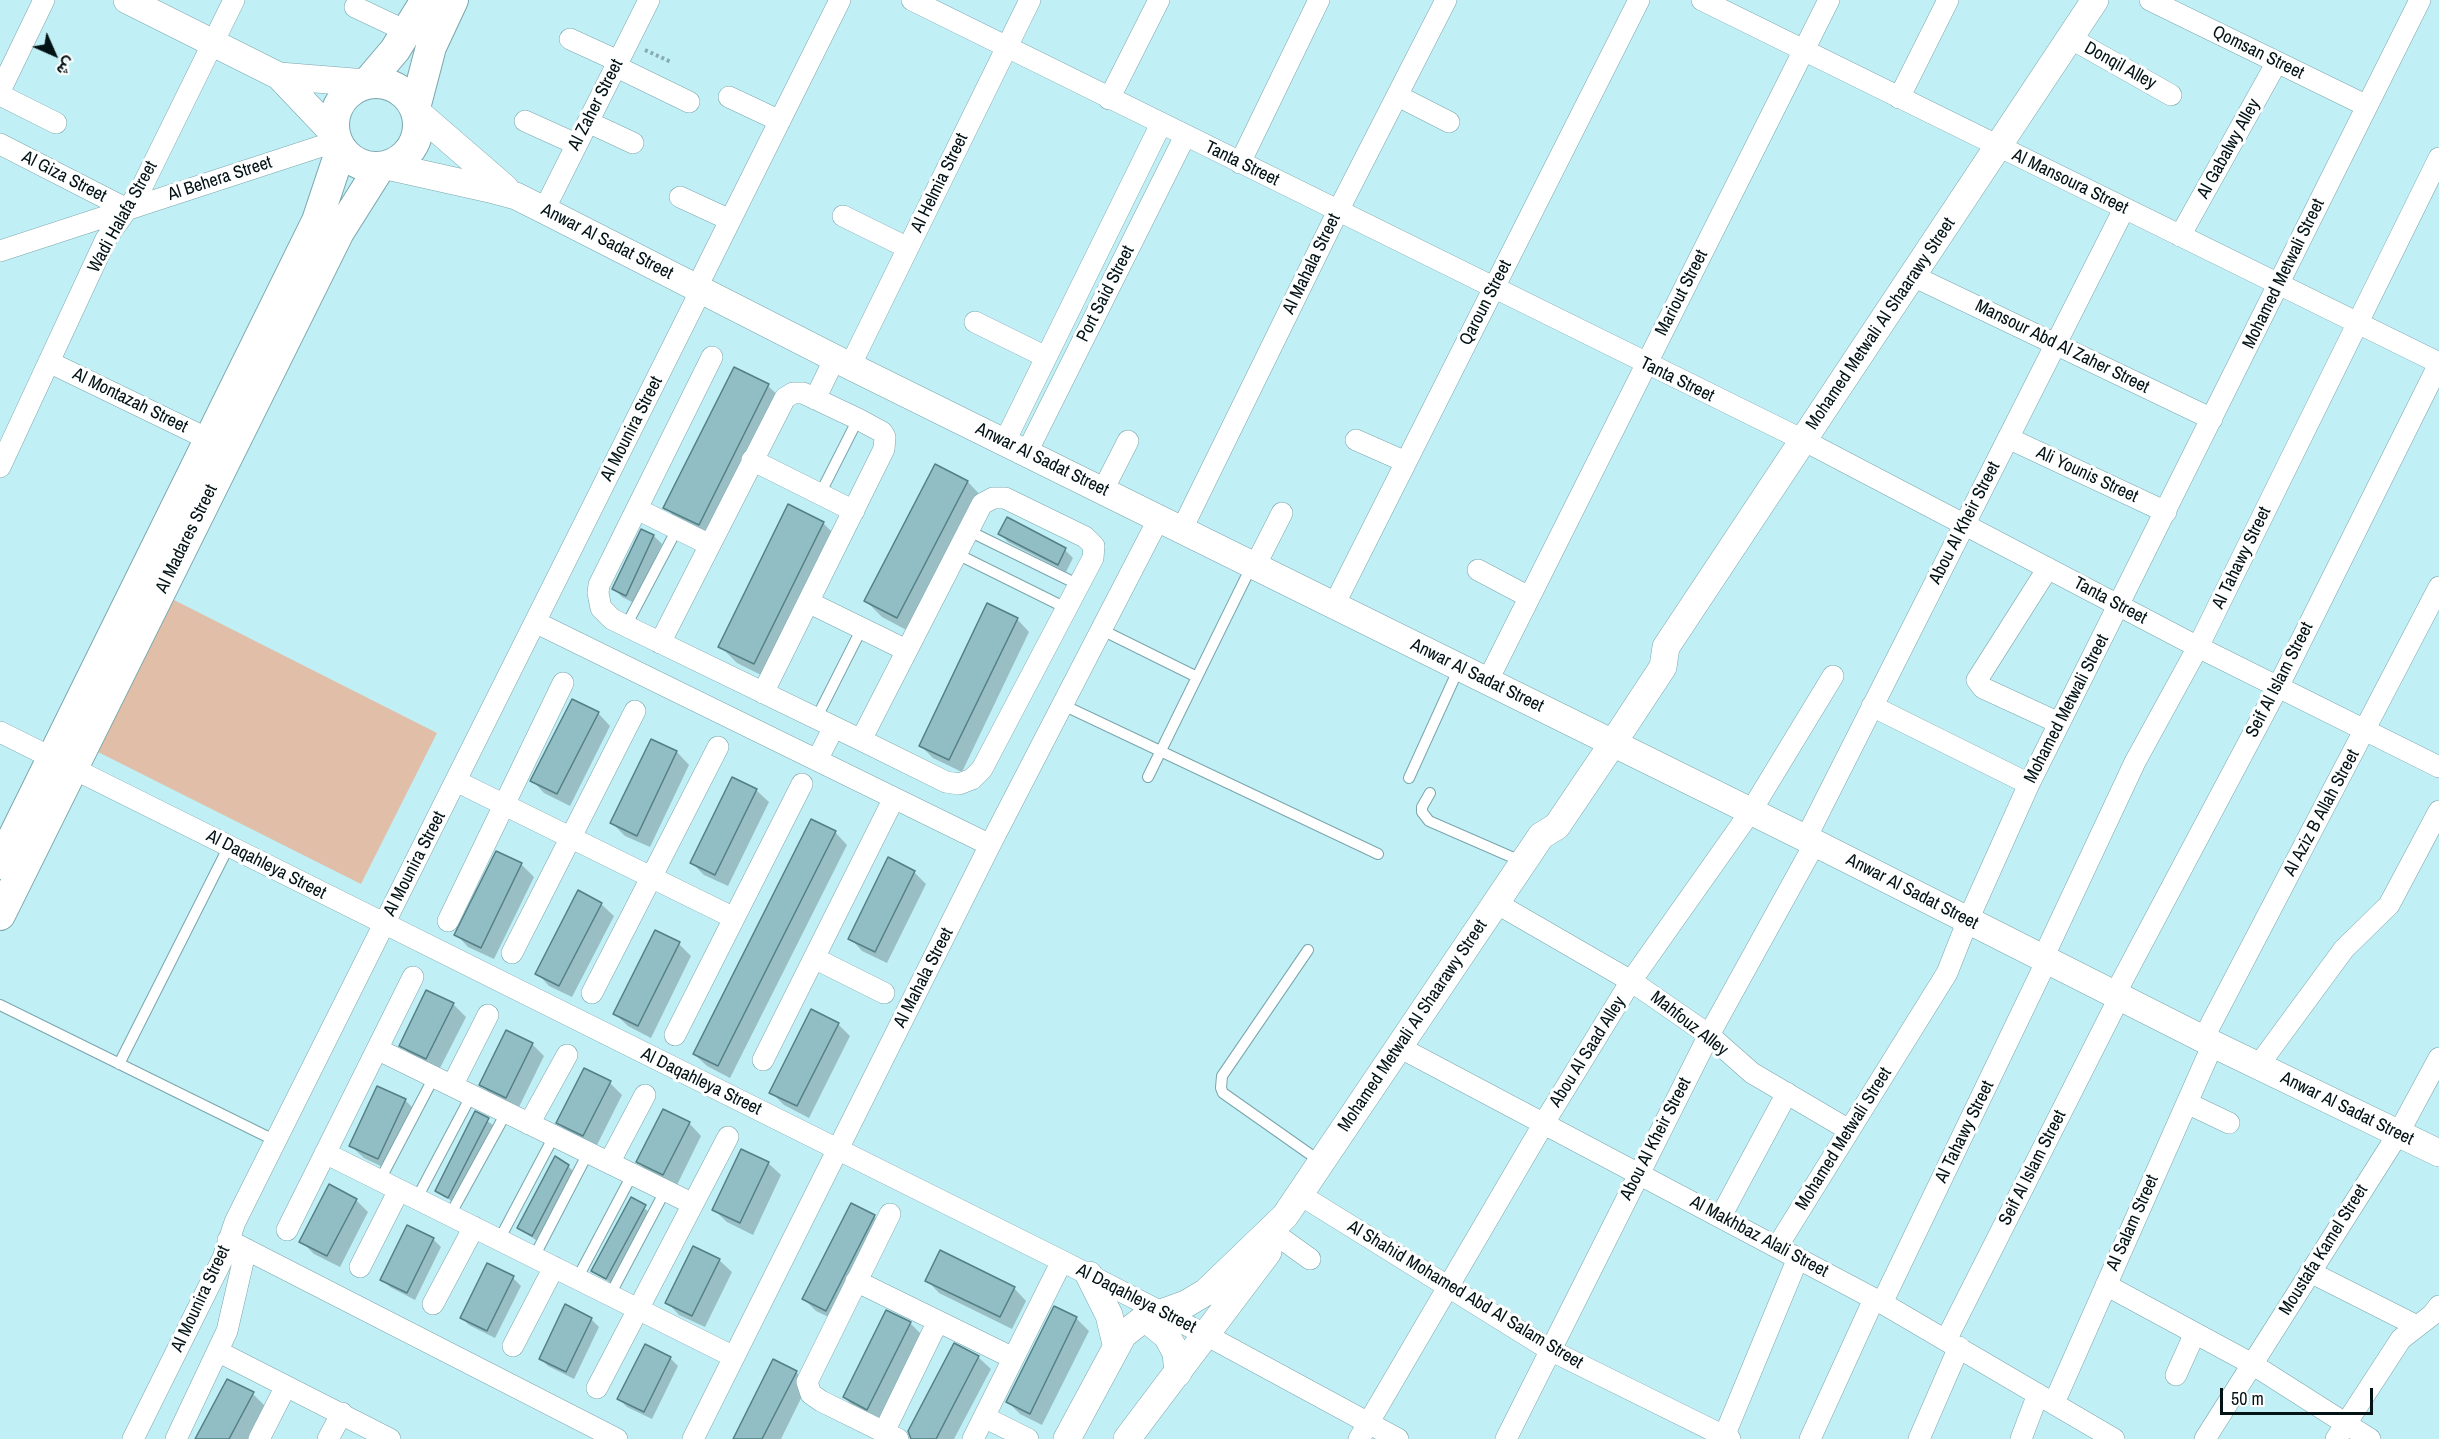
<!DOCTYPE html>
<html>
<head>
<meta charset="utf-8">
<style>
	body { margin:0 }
	#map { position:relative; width:2439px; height:1439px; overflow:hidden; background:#c0eff6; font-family:"Archivo Narrow",Vazirmatn,sans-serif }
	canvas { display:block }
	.north { position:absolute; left:24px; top:24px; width:60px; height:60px; -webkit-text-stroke:4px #fff; paint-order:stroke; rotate:135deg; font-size:16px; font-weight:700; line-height:24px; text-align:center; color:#021215 }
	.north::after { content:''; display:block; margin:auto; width:21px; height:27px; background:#021215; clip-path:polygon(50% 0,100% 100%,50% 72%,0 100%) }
	.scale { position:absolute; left:2220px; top:1388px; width:153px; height:27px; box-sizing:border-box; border:3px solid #021215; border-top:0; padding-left:8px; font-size:18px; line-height:21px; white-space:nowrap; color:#021215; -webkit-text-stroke:4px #fff; paint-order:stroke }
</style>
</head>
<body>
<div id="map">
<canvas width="2439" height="1439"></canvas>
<div class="north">ش</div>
<div class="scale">50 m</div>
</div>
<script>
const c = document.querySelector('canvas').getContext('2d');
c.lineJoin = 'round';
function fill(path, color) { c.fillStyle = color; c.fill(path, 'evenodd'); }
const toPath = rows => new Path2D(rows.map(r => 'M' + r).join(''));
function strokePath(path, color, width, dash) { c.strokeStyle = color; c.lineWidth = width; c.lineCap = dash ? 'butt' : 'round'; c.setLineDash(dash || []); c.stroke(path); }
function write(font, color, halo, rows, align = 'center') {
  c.font = font + ' "Archivo Narrow",sans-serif'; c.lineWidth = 6; c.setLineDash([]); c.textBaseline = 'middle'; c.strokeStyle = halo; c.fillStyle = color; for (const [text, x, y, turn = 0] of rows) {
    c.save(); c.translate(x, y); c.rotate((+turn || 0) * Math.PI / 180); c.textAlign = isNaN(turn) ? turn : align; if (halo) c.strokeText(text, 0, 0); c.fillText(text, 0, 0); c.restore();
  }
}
const green = toPath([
	[172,599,437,733,361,884,96,751]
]);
const shadow = toPath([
	[734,369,768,386,785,402,716,541,682,524,665,507],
	[935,466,968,482,984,499,914,634,882,617,866,601],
	[1008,519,1065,550,1073,558,1066,572,1008,542,1000,534],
	[823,523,840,540,771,680,737,663,720,646],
	[654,536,662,544,634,603,622,597,614,589],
	[1017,619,1029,632,962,772,933,758,920,745],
	[598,713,610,726,570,806,544,793,532,780],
	[652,741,677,752,689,765,650,847,625,836,612,823],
	[756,790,769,802,728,886,704,875,692,863],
	[835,832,847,845,730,1078,707,1066,694,1054],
	[521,864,534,877,494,959,468,947,456,934],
	[914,872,926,884,887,963,862,951,850,938],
	[601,904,614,916,572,997,549,986,537,973],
	[679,944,691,956,651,1038,628,1026,615,1014],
	[453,1004,466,1017,439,1070,413,1058,401,1045],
	[838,1024,850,1036,809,1118,784,1105,771,1092],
	[532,1044,544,1056,518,1109,493,1097,480,1084],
	[610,1083,622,1095,596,1147,571,1135,558,1123],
	[405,1100,418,1113,391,1171,364,1158,351,1146],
	[476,1113,497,1128,457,1205,436,1190],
	[689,1123,701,1136,676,1187,650,1174,638,1162],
	[768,1163,781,1175,753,1235,727,1222,714,1210],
	[568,1166,576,1174,540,1243,519,1228],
	[632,1199,653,1215,615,1286,593,1271],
	[356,1200,368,1212,340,1267,314,1254,301,1241],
	[874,1216,886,1229,839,1322,816,1311,804,1299],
	[433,1239,441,1247,415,1300,390,1287,382,1279],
	[719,1260,732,1272,705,1327,679,1315,667,1302],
	[488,1265,513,1278,521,1286,495,1338,469,1325,461,1317],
	[927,1280,1014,1288,1026,1301,1012,1329,939,1293],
	[1076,1318,1089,1331,1042,1425,1020,1414,1008,1402],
	[591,1319,599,1327,574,1379,548,1366,540,1358],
	[910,1323,923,1336,880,1421,857,1410,844,1397],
	[978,1357,991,1369,954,1439,914,1439],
	[670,1358,678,1366,652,1419,627,1407,619,1399],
	[796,1372,808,1384,781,1439,735,1439],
	[253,1394,265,1406,248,1439,197,1439]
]);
const building = toPath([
	[734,367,769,384,699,525,663,508,734,367],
	[935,464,968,481,897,618,864,601,935,464],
	[788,504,824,522,754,664,718,647,788,504],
	[1007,517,1066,548,1058,565,998,534,1007,517],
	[641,529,654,535,626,596,612,589,641,529],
	[987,603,1018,618,949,760,919,746,987,603],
	[572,699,599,712,557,794,530,781,572,699],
	[651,739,677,751,637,836,610,823,651,739],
	[732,777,757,789,715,875,690,863,732,777],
	[811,819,836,831,718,1066,693,1054,811,819],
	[496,851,522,863,481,948,454,935,496,851],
	[888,857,915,871,875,952,848,939,888,857],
	[578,890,602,903,559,986,535,974,578,890],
	[655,930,680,942,638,1026,613,1014,655,930],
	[426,990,454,1003,426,1059,399,1046,426,990],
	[811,1009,839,1023,797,1106,769,1093,811,1009],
	[506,1030,533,1043,506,1098,479,1085,506,1030],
	[584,1068,611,1081,583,1136,556,1123,584,1068],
	[377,1086,406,1099,378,1159,349,1146,377,1086],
	[663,1109,690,1122,663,1175,636,1162,663,1109],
	[475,1111,489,1118,448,1198,435,1191,475,1111],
	[741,1149,769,1162,740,1223,712,1210,741,1149],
	[555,1156,569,1165,532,1236,517,1228,555,1156],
	[329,1184,357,1199,327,1256,299,1242,329,1184],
	[631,1197,646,1205,606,1279,591,1271,631,1197],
	[851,1203,875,1215,826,1311,802,1299,851,1203],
	[407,1225,434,1238,407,1293,380,1280,407,1225],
	[693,1246,720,1259,692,1316,665,1303,693,1246],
	[940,1250,1015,1287,1000,1317,925,1281,940,1250],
	[487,1263,514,1276,487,1331,460,1318,487,1263],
	[565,1304,592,1318,566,1372,539,1359,565,1304],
	[1054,1306,1077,1317,1030,1414,1006,1402,1054,1306],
	[886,1310,911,1322,867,1410,843,1397,886,1310],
	[954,1343,979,1356,936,1439,911,1439,908,1431,954,1343],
	[645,1344,671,1357,644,1412,617,1399,645,1344],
	[773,1359,797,1371,762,1439,733,1439,773,1359],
	[227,1379,254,1392,229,1439,195,1439,227,1379]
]);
const path = toPath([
	[645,50,671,62]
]);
const service = toPath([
	[820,494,858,419],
	[967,530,1079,585],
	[955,553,1066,608],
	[626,626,677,529],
	[1102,630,1197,677],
	[1063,705,1378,854],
	[816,719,862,628],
	[1148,777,1252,565],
	[1409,778,1459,668],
	[1430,793,1422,807,1422,812,1429,821,1523,862],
	[1308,950,1222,1076,1221,1088,1223,1093,1321,1162],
	[0,1005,276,1141],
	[119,1064,229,846],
	[380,1180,434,1077],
	[417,1198,471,1096],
	[450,1215,506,1113],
	[499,1240,554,1136],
	[534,1257,588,1153],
	[577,1279,632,1175],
	[610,1295,665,1191]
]);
const minor = toPath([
	[912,0,1803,440,2198,647,2439,767],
	[1702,0,2439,363],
	[2150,0,2367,106],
	[355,7,408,32],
	[2070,38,2171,95],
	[570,39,618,61],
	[615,66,689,102],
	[0,91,44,0],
	[0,95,56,123],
	[1398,96,1449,122],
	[729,97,780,121],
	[1899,98,1948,0],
	[1109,99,1159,0],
	[525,121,576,144],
	[588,122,633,143],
	[0,144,127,209],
	[1240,163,1319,0],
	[680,197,730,220],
	[544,210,649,0],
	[843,216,908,248],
	[2180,236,2277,62],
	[0,251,337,141],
	[1913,276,2212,419],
	[697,287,840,0],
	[975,322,1046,357],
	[712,357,599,585,598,593,601,608,612,619,626,626,861,740,946,782,959,784,972,779,982,769,1093,558,1094,546,1085,537,1005,498,993,498,982,504,861,740],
	[51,363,210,440],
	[850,366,1030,0],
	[815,399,835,358],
	[2008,438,2166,512],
	[1356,440,1406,462],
	[1005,441,1161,124],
	[1027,452,1185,136],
	[752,460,854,511],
	[0,467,106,239,140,191,234,0],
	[1103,490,1128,441],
	[637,509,710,545],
	[1182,529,1338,211,1446,0],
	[1255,566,1282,513],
	[2048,568,1977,680,1983,688,2059,723],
	[1478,570,1529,597],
	[808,602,906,650],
	[1334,605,1639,0],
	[535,622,990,845],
	[660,643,785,398,793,393,803,393,858,419,882,432,885,437,884,449,763,693],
	[1487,682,1829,0],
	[1872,706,2029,784],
	[0,732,1062,1261,1206,1335,1398,1439],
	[817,760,834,727],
	[456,781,734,918],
	[1806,838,2124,209],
	[1496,903,1631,981,1709,1035,1752,1073,1849,1130],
	[448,921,563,683],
	[512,953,635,711],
	[814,958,884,993],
	[2043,958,2135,762,2198,647,2439,158],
	[592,993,718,747],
	[2115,994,2278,687,2439,364],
	[675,1035,802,784],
	[2203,1039,2439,587],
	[1399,1047,1882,1303,2114,1439],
	[377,1049,693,1204],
	[763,1060,894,798],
	[2258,1066,2344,949,2389,905,2439,811],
	[452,1086,488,1015],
	[2187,1103,2229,1123],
	[529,1124,567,1055],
	[325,1153,734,1357],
	[609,1163,645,1095],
	[1299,1194,1550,1350,1730,1439],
	[890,1214,807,1382,811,1394,821,1401,898,1439],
	[1721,1216,1787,1093],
	[287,1230,413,977],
	[1278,1236,1310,1259],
	[228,1240,617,1439],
	[1777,1247,1947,973,1968,920,2029,784,2420,0],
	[360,1267,399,1190],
	[2310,1272,2417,1326],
	[856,1281,1013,1358],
	[2106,1285,2252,1364,2370,1439],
	[1882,1303,2047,960],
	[433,1304,474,1227],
	[1946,1340,2120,996],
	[513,1346,554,1267],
	[219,1352,390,1439],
	[2176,1375,2195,1333],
	[597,1388,728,1137],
	[2054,1403,2213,1044],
	[984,1417,1028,1439],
	[884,1432,938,1321],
	[133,1439,223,1258,235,1222,701,290],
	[176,1439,227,1331,246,1249],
	[259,1439,286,1386],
	[328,1439,342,1413],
	[693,1439,990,845,1159,518],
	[973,1439,1062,1261],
	[1359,1439,1544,1123,1631,981,1751,811,1833,676],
	[1506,1439,1709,1035,1815,843],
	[1723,1439,1798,1258],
	[1810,1439,1874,1299],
	[1919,1439,1959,1347],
	[2021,1439,2038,1394],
	[2205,1439,2398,1134,2439,1058],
	[2336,1439,2401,1339,2432,1315,2439,1306]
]);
const tertiary = toPath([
	[127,0,279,76,335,135],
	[279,76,366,83],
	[417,112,505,188],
	[387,166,490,189,516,196,544,210,850,366,1815,843,2213,1044,2439,1153],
	[1089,1275,1109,1315,1116,1344],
	[1142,1320,1151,1323,1167,1336,1176,1353,1178,1373],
	[1067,1439,1123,1335,1142,1320,1186,1304,1206,1292,1285,1216,1541,836,1557,826,1613,743,1663,667,1666,647,2095,0],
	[1127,1439,1268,1252]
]);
const secondary = toPath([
	'334 125a42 42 0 1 1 84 0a42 42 0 1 1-84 0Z',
	[367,83,395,50,426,0],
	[415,108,431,47,453,0],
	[0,864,317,221,341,149],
	[0,915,339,232,380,167]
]);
const streetNames = [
	["Qomsan Street",2258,53,26],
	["Donqil Alley",2120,66,29],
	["Al Zaher Street",596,105,-63],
	["Al Gabalwy Alley",2229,149,-61],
	["Tanta Street",1242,164,26],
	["Al Giza Street",64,177,27],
	["Al Behera Street",220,179,-18],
	["Al Mansoura Street",2070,182,26],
	["Al Helmia Street",940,183,-64],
	["Wadi Halafa Street",123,217,-61],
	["Anwar Al Sadat Street",607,242,27],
	["Al Mahala Street",1312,264,-64],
	["Mohamed Metwali Street",2284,274,-64],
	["Mariout Street",1682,293,-63],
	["Port Said Street",1106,294,-63],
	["Qaroun Street",1486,303,-63],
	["Mohamed Metwali Al Shaarawy Street",1881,324,-56],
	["Mansour Abd Al Zaher Street",2062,347,26],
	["Tanta Street",1677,380,26],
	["Al Montazah Street",130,401,26],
	["Al Mounira Street",632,429,-63],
	["Anwar Al Sadat Street",1042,460,26],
	["Ali Younis Street",2087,475,25],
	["Abou Al Kheir Street",1965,523,-63],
	["Al Madares Street",187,539,-64],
	["Al Tahawy Street",2242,558,-64],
	["Tanta Street",2110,601,28],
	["Anwar Al Sadat Street",1477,676,26],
	["Seif Al Islam Street",2280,680,-63],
	["Mohamed Metwali Street",2067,709,-63],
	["Al Aziz B Allah Street",2322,813,-62],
	["Al Mounira Street",415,864,-63],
	["Al Daqahleya Street",266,865,27],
	["Anwar Al Sadat Street",1912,892,27],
	["Al Mahala Street",924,978,-63],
	["Mahfouz Alley",1689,1024,38],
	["Mohamed Metwali Al Shaarawy Street",1413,1026,-56],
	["Abou Al Saad Alley",1588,1052,-58],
	["Al Daqahleya Street",701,1082,26],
	["Anwar Al Sadat Street",2347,1109,26],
	["Al Tahawy Street",1965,1132,-64],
	["Abou Al Kheir Street",1656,1139,-63],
	["Mohamed Metwali Street",1844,1139,-58],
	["Seif Al Islam Street",2033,1168,-63],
	["Al Salam Street",2133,1223,-66],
	["Al Makhbaz Alali Street",1759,1237,28],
	["Moustafa Kamel Street",2324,1250,-58],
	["Al Shahid Mohamed Abd Al Salam Street",1465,1295,31],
	["Al Mounira Street",201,1299,-65],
	["Al Daqahleya Street",1136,1299,27]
];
fill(green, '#e1bea8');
fill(shadow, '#0003');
fill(building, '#90bec4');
strokePath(building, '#537f85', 1.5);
strokePath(service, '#79a6ac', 12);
strokePath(minor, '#79a6ac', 22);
strokePath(tertiary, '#79a6ac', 28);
strokePath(secondary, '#79a6ac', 32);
strokePath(path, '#86acb1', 4, [3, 3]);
strokePath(service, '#fff', 10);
strokePath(minor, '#fff', 21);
strokePath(tertiary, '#fff', 27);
strokePath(secondary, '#fff', 30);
write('18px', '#021215', '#fff', streetNames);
</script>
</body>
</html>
